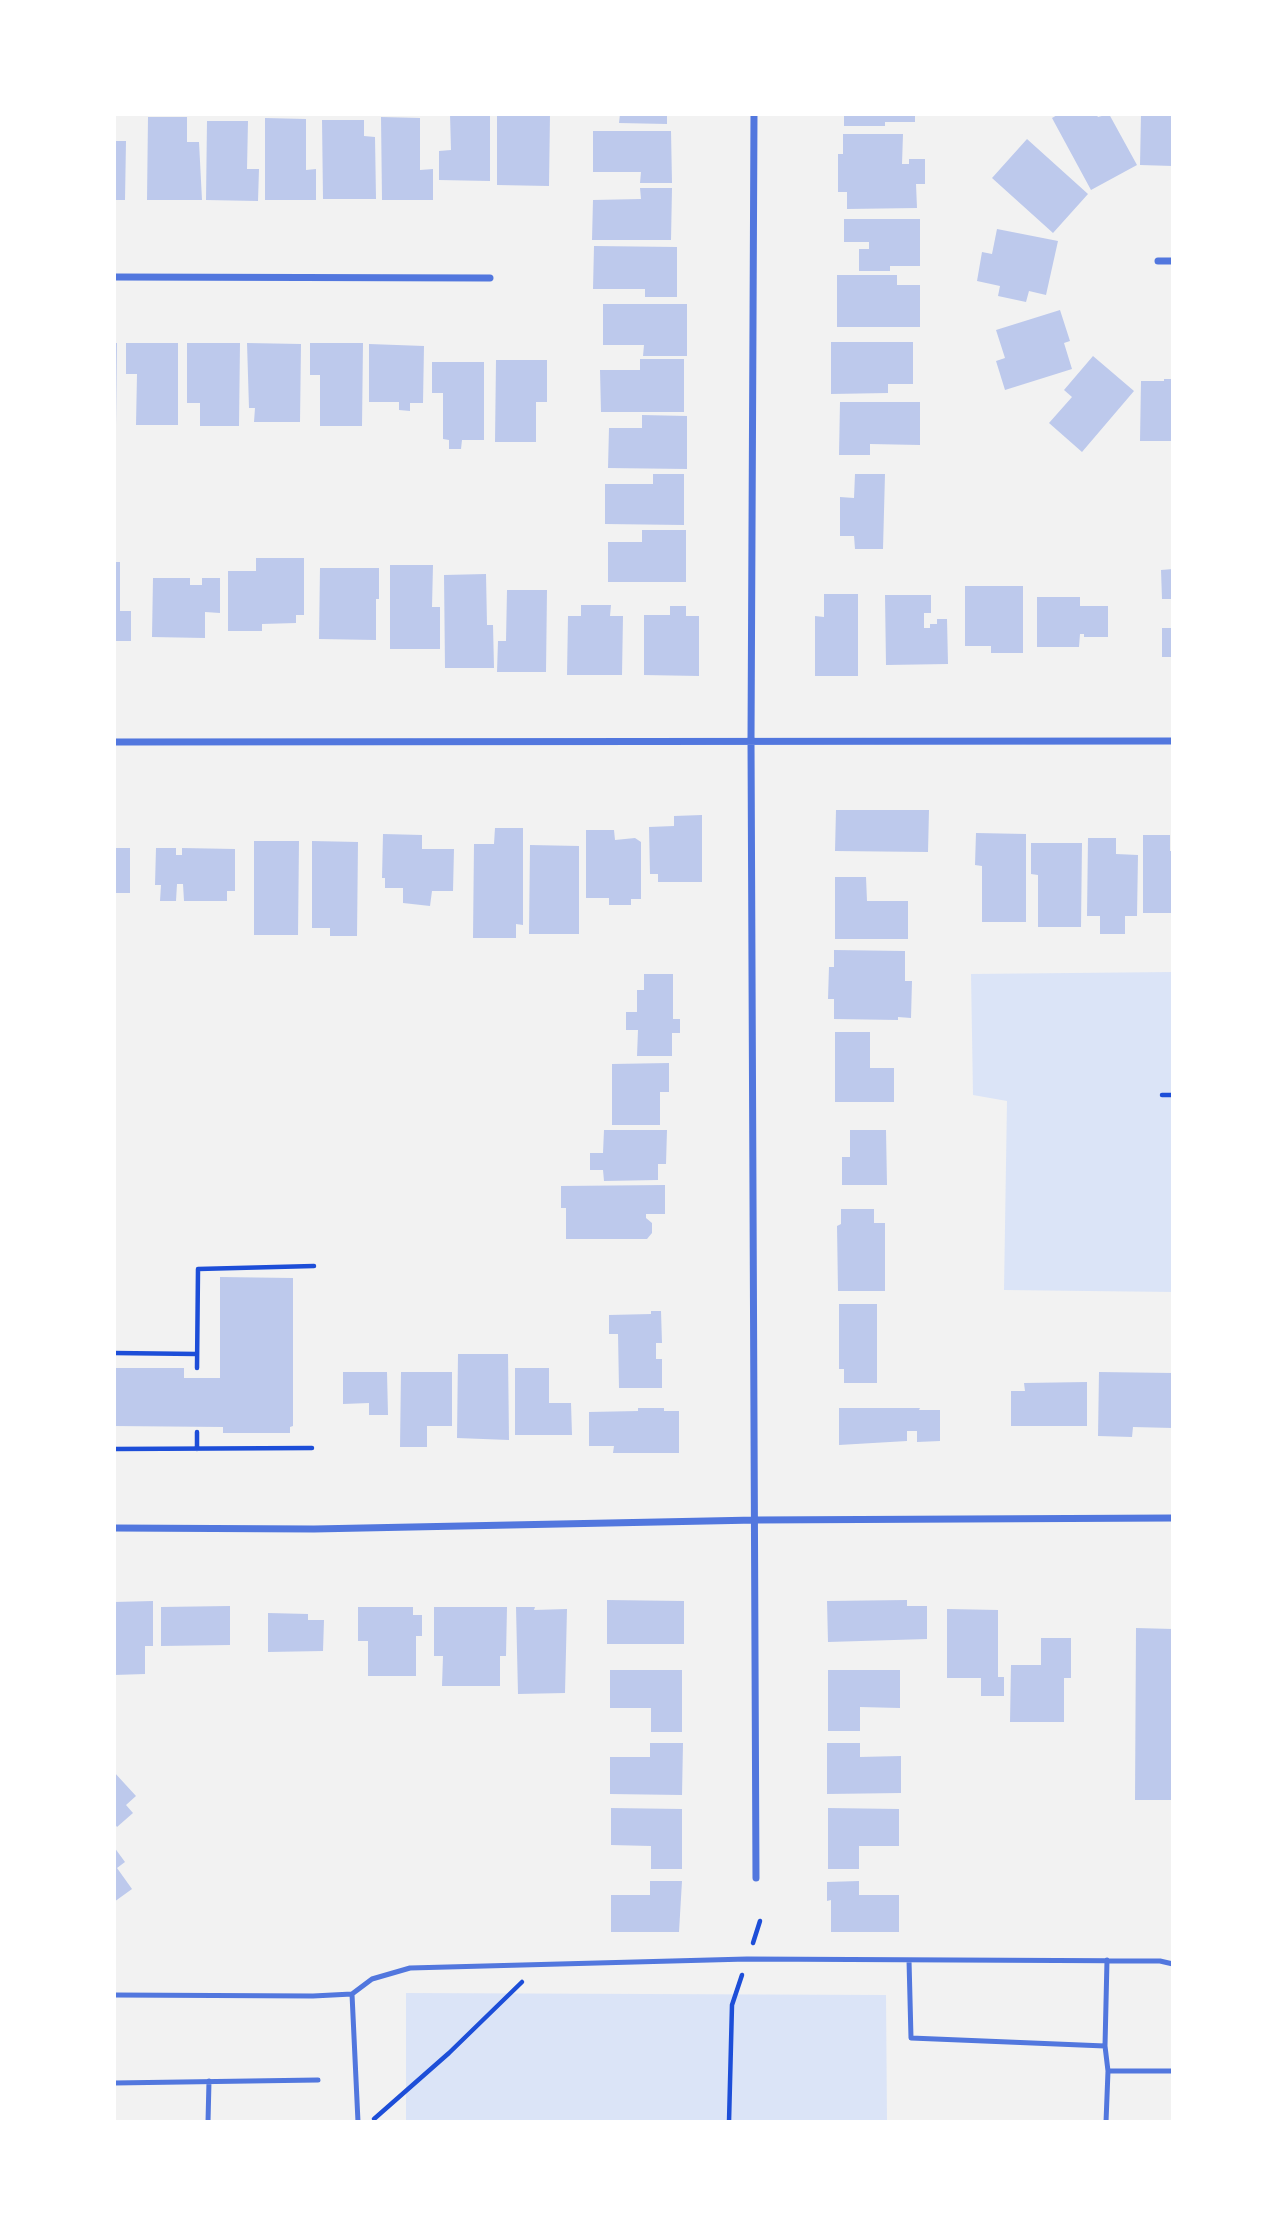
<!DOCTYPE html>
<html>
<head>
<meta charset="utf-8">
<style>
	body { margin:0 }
	#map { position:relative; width:1287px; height:2236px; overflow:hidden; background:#f2f2f2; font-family:Lato,sans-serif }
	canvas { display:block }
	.frame { position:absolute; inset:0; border:116px solid #fff; pointer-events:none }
</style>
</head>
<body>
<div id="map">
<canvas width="1287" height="2236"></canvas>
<div class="frame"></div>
</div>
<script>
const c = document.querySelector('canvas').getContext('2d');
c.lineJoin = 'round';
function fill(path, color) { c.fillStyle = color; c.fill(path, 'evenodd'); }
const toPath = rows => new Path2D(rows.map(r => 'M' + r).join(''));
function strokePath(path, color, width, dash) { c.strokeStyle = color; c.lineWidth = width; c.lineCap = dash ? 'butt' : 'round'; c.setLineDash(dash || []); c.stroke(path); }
const green = toPath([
	[1173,972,1173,1292,1004,1290,1007,1101,973,1095,971,974],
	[406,1993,886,1995,887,2122,406,2122]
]);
const building = toPath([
	[450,114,490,114,490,181,439,180,439,151,451,150],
	[497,114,550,114,549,186,497,185],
	[620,114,667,114,667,124,619,123],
	[844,114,915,114,915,122,885,122,885,126,844,126],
	[1059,114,1096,114,1098,117,1109,114,1137,165,1091,190,1052,118],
	[1141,114,1173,114,1173,166,1140,165],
	[148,117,187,117,187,142,199,142,202,200,147,200],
	[381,117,420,118,420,170,433,169,433,200,382,200],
	[265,118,306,119,306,170,316,169,316,200,265,200],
	[322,120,364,120,364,136,375,137,376,199,323,199],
	[207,121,248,121,247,169,259,169,258,201,206,200],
	[593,131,671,131,672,183,640,183,641,172,593,172],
	[843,134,903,134,902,164,909,164,909,159,925,159,925,184,916,184,917,208,847,209,847,192,838,192,838,154,843,154],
	[1027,139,1088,194,1053,233,992,178],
	[114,141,126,141,125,200,114,200],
	[640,188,672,188,671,240,592,240,593,200,641,199],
	[844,219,920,219,920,266,890,266,890,271,859,271,859,249,869,249,869,242,844,242],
	[997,229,1058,241,1046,295,1029,291,1026,302,998,296,1000,286,977,281,982,252,992,254],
	[594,246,677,247,677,297,645,297,645,289,593,289],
	[837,275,897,275,897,285,920,285,920,327,837,327],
	[603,304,687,304,687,356,643,356,644,345,603,345],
	[1060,310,1070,341,1064,343,1072,369,1005,390,996,361,1005,358,996,330],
	[831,342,913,342,913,384,888,384,888,393,831,394],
	[114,343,117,343,116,425,114,425],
	[126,343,178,343,178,425,136,425,137,374,126,374],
	[187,343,240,343,239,426,200,426,200,403,187,403],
	[247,343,301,344,300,422,254,422,255,408,249,408],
	[310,343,363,343,362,426,320,426,320,375,310,375],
	[369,344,424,346,423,403,410,403,410,411,399,410,399,402,369,402],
	[1093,356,1134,391,1082,452,1049,423,1072,397,1064,390],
	[640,359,684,359,684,412,601,412,600,370,640,370],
	[496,360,547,360,547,402,536,402,536,442,495,442],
	[432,362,484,362,484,440,462,440,461,449,449,449,449,440,443,439,443,393,432,393],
	[1164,379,1173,379,1173,441,1140,441,1141,381,1164,381],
	[840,402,920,402,920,445,870,444,870,455,839,455],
	[642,415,687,416,687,469,608,468,609,428,642,428],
	[653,474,684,474,684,525,605,524,605,484,653,484],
	[855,474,885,474,883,549,855,549,854,536,840,536,840,497,854,498],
	[642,530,686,530,686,582,608,582,608,542,642,542],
	[256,558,304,558,304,615,296,615,296,623,262,624,262,631,228,631,228,571,256,571],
	[114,562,120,562,120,611,131,611,131,641,114,641],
	[390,565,433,565,432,607,440,607,440,649,390,649],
	[320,568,379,568,379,599,376,599,376,640,319,639],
	[1173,569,1173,599,1162,599,1161,570],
	[486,574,487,625,493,625,494,668,445,668,444,575],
	[153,578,190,578,190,585,202,585,202,578,220,578,220,613,205,612,205,638,152,637],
	[965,586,1023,586,1023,653,991,653,991,646,965,646],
	[507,590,547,590,546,672,497,672,498,641,506,641],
	[824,594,858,594,858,676,815,676,815,616,824,617],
	[885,595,931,595,931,613,924,613,924,628,930,628,930,624,937,624,937,619,947,619,948,664,886,665],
	[1037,597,1080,597,1080,606,1108,606,1108,637,1084,637,1084,634,1080,634,1079,647,1037,647],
	[581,605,611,605,610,616,623,616,622,675,567,675,568,616,581,616],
	[670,606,686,606,686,616,699,616,699,676,644,675,644,615,670,615],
	[1162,628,1173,628,1173,657,1162,657],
	[836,810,929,810,928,852,835,851],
	[702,815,702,882,658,882,658,874,650,874,649,827,674,826,674,816],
	[495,828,523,828,523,925,516,924,516,938,473,938,474,844,494,844],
	[586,830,614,830,615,840,635,838,641,842,641,899,631,899,631,905,609,905,609,898,586,898],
	[976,833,1026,834,1026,922,982,922,982,866,975,865],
	[383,834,422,835,422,849,454,849,453,891,432,891,430,906,403,903,403,888,385,888,385,878,382,878],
	[1143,835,1170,835,1170,851,1173,851,1173,913,1143,913],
	[1088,838,1116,838,1116,854,1138,855,1137,916,1125,916,1125,934,1100,934,1100,916,1087,916],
	[254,841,299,841,298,935,254,935],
	[312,841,358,842,357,936,330,936,330,928,312,928],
	[1031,843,1082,843,1081,927,1038,927,1038,875,1031,874],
	[530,845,579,846,579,934,529,934],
	[114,848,130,848,130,893,114,893],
	[156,848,176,848,176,855,182,855,182,848,235,849,235,891,227,891,227,901,184,901,183,884,177,884,176,901,160,901,161,885,155,885],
	[835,877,866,877,867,901,908,901,908,939,835,939],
	[834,950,905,951,905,981,912,981,911,1018,898,1017,898,1020,834,1019,834,999,828,999,829,967,834,967],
	[644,974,673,974,673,1019,680,1019,680,1033,672,1033,672,1056,637,1056,638,1030,626,1030,626,1012,637,1012,637,990,644,990],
	[835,1032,870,1032,870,1068,894,1068,894,1102,835,1102],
	[669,1063,669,1092,660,1092,660,1125,612,1125,612,1064],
	[604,1130,667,1130,666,1164,658,1164,658,1180,604,1181,603,1170,590,1170,590,1153,603,1153],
	[850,1130,886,1130,887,1185,842,1185,842,1157,850,1157],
	[665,1185,665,1214,646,1214,646,1218,652,1223,652,1233,647,1239,566,1239,566,1208,561,1208,561,1186],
	[841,1209,874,1209,874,1223,885,1223,885,1291,838,1291,837,1226,841,1224],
	[220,1277,293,1278,293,1426,290,1427,290,1433,223,1433,223,1427,114,1426,114,1368,184,1368,184,1378,220,1378],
	[839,1304,877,1304,877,1383,844,1383,844,1369,839,1369],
	[651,1311,661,1311,662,1343,656,1343,656,1359,662,1359,662,1388,619,1388,618,1334,609,1334,609,1315,651,1314],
	[458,1354,508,1354,509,1440,457,1438],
	[515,1368,549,1368,549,1403,571,1403,572,1435,515,1435],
	[343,1372,387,1372,388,1415,369,1415,369,1403,343,1404],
	[401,1372,452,1372,452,1426,427,1426,427,1447,400,1447],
	[1099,1372,1173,1373,1173,1428,1133,1427,1132,1437,1098,1436],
	[1087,1382,1087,1426,1011,1426,1011,1391,1025,1391,1024,1383],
	[638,1408,664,1408,664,1411,679,1411,679,1453,613,1453,614,1446,589,1446,589,1412,638,1411],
	[839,1408,920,1408,919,1410,940,1410,940,1441,917,1442,917,1431,907,1431,907,1441,839,1445],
	[607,1600,684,1601,684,1644,607,1644],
	[907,1600,907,1606,927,1606,927,1639,828,1642,827,1601],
	[153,1601,153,1646,145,1646,145,1674,114,1675,114,1602],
	[230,1606,230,1645,161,1646,161,1607],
	[358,1607,413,1607,413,1615,422,1615,422,1636,416,1636,416,1676,368,1676,368,1641,358,1641],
	[434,1607,507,1607,506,1656,500,1656,500,1686,442,1686,443,1656,434,1656],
	[516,1607,535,1607,534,1610,567,1609,565,1693,518,1694],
	[947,1609,998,1610,998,1677,1004,1677,1004,1696,981,1696,981,1678,947,1678],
	[268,1613,308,1614,308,1620,324,1620,323,1651,268,1652],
	[1136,1628,1173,1629,1173,1800,1135,1800],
	[1041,1638,1071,1638,1071,1678,1064,1678,1064,1722,1010,1722,1011,1665,1041,1665],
	[610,1670,682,1670,682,1732,651,1732,651,1708,610,1708],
	[828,1670,900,1670,900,1708,860,1707,860,1731,828,1731],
	[650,1743,683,1743,682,1795,610,1794,610,1757,650,1757],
	[827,1743,860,1743,860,1757,901,1756,901,1793,827,1794],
	[114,1772,136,1796,126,1805,133,1813,117,1827,114,1823],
	[611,1808,682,1809,682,1869,651,1869,651,1846,611,1845],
	[828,1808,899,1809,899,1846,859,1846,859,1869,828,1869],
	[114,1847,125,1862,117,1868,132,1889,114,1902],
	[650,1881,682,1881,679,1932,611,1932,611,1895,650,1895],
	[859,1881,859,1895,899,1895,899,1932,831,1932,831,1900,827,1901,827,1882]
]);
const path = toPath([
	[1162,1095,1173,1095],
	[114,1353,197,1354],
	[197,1368,198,1269,314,1266],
	[114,1449,312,1448],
	[197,1449,197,1432],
	[753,1943,760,1921],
	[374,2119,449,2053,522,1982],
	[729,2122,732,2005,742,1975]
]);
const service = toPath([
	[909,1960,911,2038,1105,2046,1108,2071,1173,2071],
	[114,1995,313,1996,352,1994],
	[1105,2046,1107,1960],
	[114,2083,318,2080],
	[208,2122,209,2081],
	[358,2122,352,1994,372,1979,410,1968,747,1959,1160,1961,1173,1964],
	[1106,2122,1108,2071]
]);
const minor = toPath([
	[754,114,751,740,756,1878],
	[1158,261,1173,261],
	[114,277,490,278],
	[114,742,1173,741],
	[114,1528,314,1529,756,1520,1173,1518]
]);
fill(green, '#dbe4f7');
fill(building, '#bdc9ec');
strokePath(path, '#1d4ed8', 4.5);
strokePath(service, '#5277de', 5);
strokePath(minor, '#5277de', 7);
</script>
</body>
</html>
